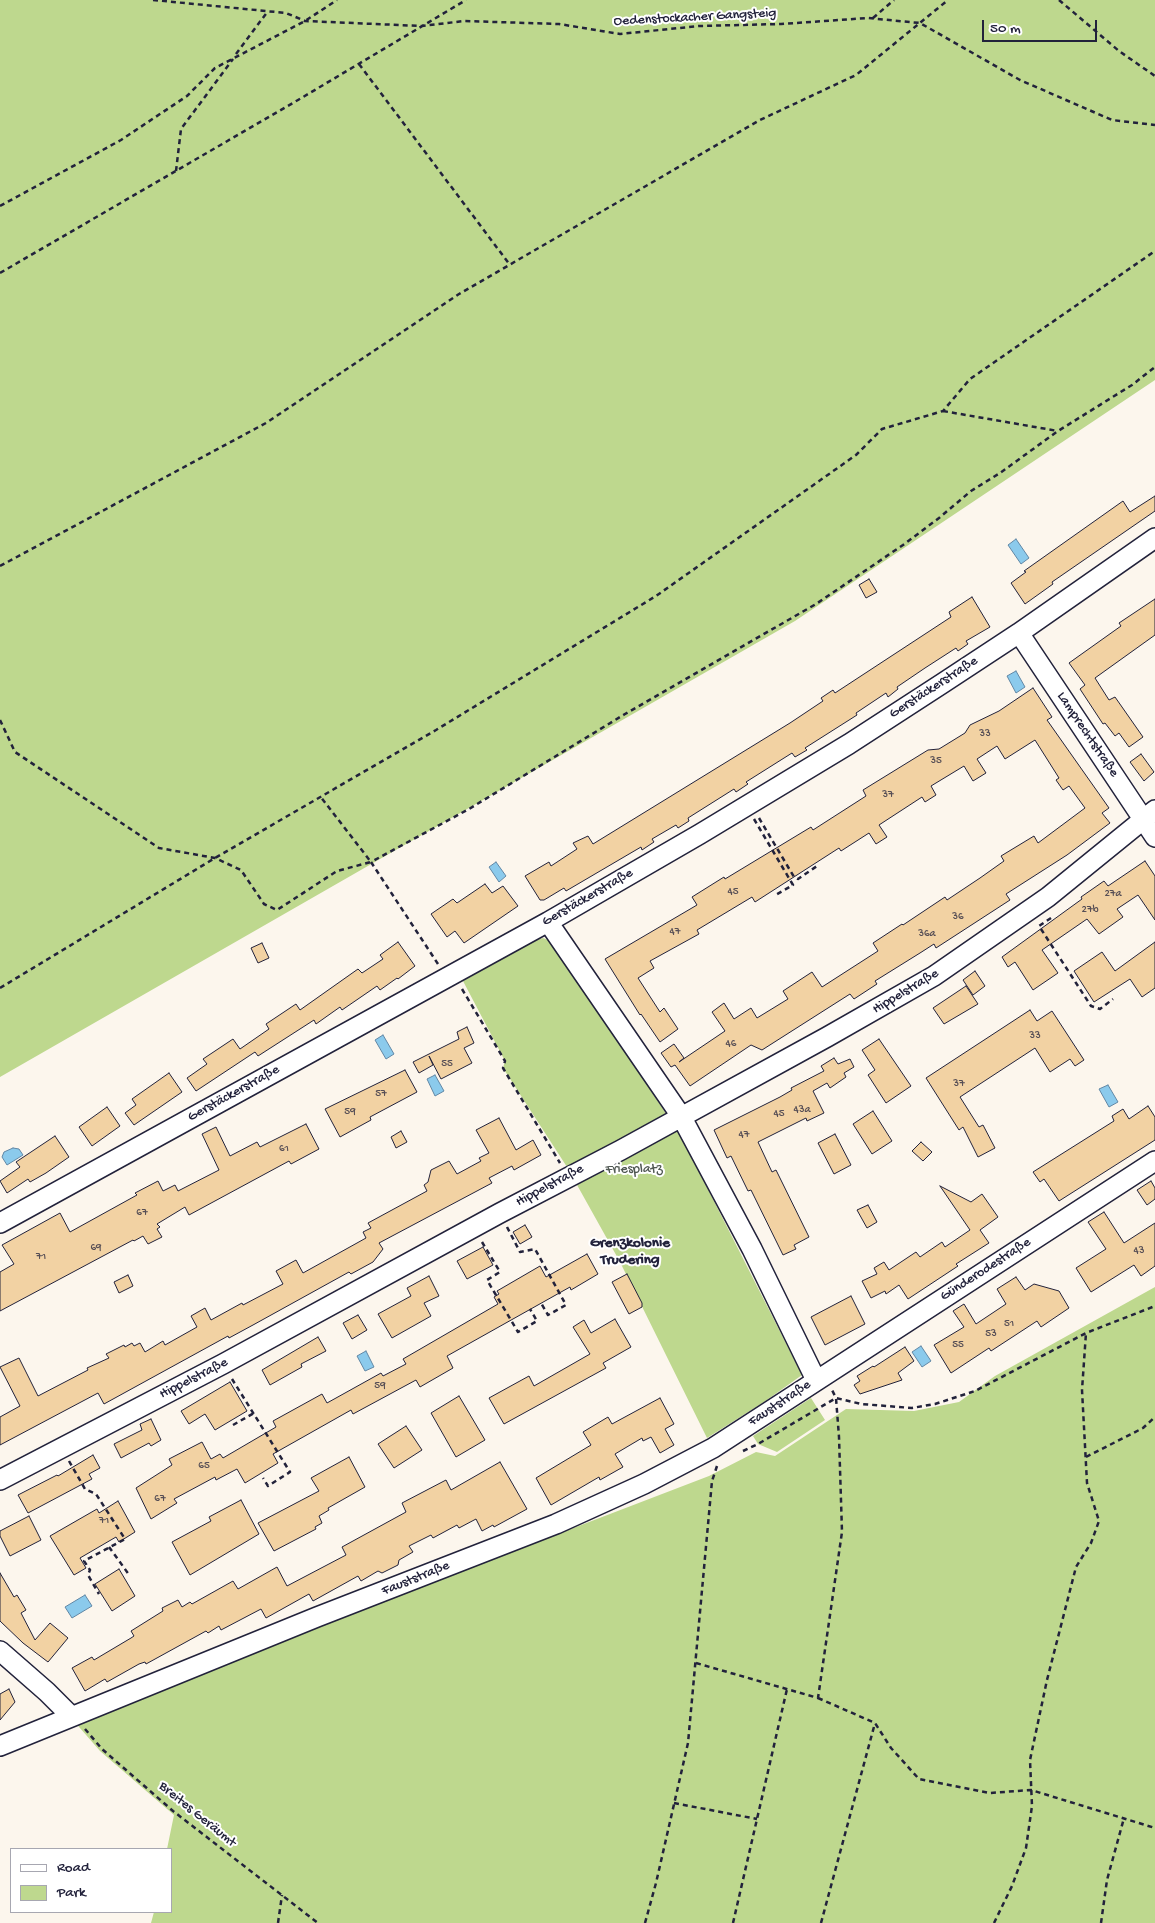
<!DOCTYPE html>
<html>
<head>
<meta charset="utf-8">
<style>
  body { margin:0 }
  #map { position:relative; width:1155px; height:1923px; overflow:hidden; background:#fcf6ed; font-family:"Gochi Hand",sans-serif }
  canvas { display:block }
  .legend { position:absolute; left:10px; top:1848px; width:162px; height:65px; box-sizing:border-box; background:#fff; border:1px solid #a7a7b1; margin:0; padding:6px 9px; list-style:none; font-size:15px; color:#22223b }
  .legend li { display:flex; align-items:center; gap:10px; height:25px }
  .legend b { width:25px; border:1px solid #a7a7b1 }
  .scale { position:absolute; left:982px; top:20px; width:115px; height:22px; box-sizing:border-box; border:2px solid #22223b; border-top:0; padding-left:6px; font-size:15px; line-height:18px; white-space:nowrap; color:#22223b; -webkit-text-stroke:4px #fff; paint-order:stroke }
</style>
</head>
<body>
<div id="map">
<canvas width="1155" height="1923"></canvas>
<ul class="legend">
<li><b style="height:6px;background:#fff"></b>Road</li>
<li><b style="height:14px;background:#bed88e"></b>Park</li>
</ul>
<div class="scale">50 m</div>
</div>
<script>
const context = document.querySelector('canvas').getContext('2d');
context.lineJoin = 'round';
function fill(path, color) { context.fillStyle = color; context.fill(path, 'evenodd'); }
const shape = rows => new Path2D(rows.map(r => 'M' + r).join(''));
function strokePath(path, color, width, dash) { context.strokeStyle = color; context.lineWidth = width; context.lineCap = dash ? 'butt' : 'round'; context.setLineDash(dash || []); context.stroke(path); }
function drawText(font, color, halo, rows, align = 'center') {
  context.font = font + ' "Gochi Hand",sans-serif'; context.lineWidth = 4; context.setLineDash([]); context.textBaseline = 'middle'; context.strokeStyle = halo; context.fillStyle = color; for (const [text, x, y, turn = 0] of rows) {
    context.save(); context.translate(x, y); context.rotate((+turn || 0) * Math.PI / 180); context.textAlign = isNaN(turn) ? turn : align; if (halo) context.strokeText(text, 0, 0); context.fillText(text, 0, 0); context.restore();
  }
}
const green = shape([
  [0,0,1155,0,1155,380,795,621,0,1077],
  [543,938,551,941,681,1136,802,1375,764,1402,707,1438,620,1262,567,1167,503,1068,505,1061,463,981,536,940],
  [1155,1287,1155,1923,151,1923,154,1912,171,1912,171,1849,167,1849,174,1815,100,1751,73,1720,709,1476,756,1452,775,1456,846,1409,914,1411,959,1402,995,1376],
  [811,1398,825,1420,777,1452,758,1444,753,1436]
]);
const water = shape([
  [1016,539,1029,558,1021,564,1008,545,1016,539],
  [1016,671,1025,687,1016,693,1007,676,1016,671],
  [496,862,506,876,499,882,489,867,496,862],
  [383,1035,394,1054,386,1059,375,1040,383,1035],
  [435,1075,444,1091,435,1096,427,1079,435,1075],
  [1108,1085,1118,1102,1109,1107,1099,1089,1108,1085],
  [13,1148,19,1149,23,1155,7,1165,2,1157,4,1152,13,1148],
  [921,1346,931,1361,922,1367,912,1352,921,1346],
  [366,1351,374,1367,365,1371,357,1356,366,1351],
  [85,1595,92,1606,72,1618,65,1607,85,1595]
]);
const building = shape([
  [1155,496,1155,511,1052,582,1053,584,1025,604,1011,583,1026,572,1024,571,1123,501,1130,512,1155,496],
  [869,579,877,592,866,598,859,585,869,579],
  [972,597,990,627,966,641,968,644,958,651,956,648,925,668,897,687,898,689,888,697,886,693,856,713,857,715,805,748,807,750,795,757,792,753,746,782,748,784,736,792,734,789,688,818,689,821,678,828,676,825,652,839,654,842,642,850,641,847,566,891,564,888,544,900,540,900,525,876,549,862,551,866,577,849,573,843,588,836,593,844,790,723,823,701,821,698,833,690,835,693,951,617,949,612,972,597],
  [1155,599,1155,635,1095,678,1109,700,1115,697,1143,737,1129,747,1119,733,1115,736,1105,723,1103,724,1080,689,1085,685,1069,663,1121,626,1119,623,1155,599],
  [1033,688,1052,717,1047,720,1109,808,1102,813,1110,823,1067,855,1006,894,1010,900,936,948,934,944,920,953,875,981,877,984,854,999,850,994,762,1050,751,1045,690,1086,675,1065,671,1067,661,1053,674,1044,684,1058,679,1062,725,1031,712,1012,724,1003,734,1019,751,1008,757,1018,788,999,783,991,812,972,822,987,878,951,873,943,902,924,903,925,945,897,947,900,980,878,1004,861,1001,856,1034,836,1038,843,1085,808,1069,786,1063,790,1056,780,1059,778,1035,740,1005,759,997,746,977,759,986,773,973,781,964,766,931,786,936,795,925,802,922,797,879,825,887,837,876,844,869,833,841,851,839,848,755,902,752,897,697,930,699,934,650,961,654,968,638,978,660,1012,664,1008,678,1029,660,1042,641,1014,640,1015,605,959,697,905,692,897,724,877,725,879,811,827,813,830,866,796,863,790,928,750,939,749,965,733,970,725,999,711,1033,688],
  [1141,754,1154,772,1144,781,1130,762,1141,754],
  [1145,861,1155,876,1155,920,1138,895,1117,909,1123,917,1099,934,1087,919,1042,950,1058,973,1033,990,1015,962,1008,967,1002,957,1082,899,1081,897,1104,881,1108,886,1145,861],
  [485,884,492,893,503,886,518,906,464,943,455,931,447,937,431,914,453,899,457,903,485,884],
  [398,942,415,966,398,979,397,978,380,990,377,986,342,1010,340,1007,316,1024,314,1020,258,1056,255,1052,196,1091,187,1078,207,1064,203,1059,233,1039,240,1049,269,1029,266,1024,296,1004,300,1010,358,969,362,973,383,959,380,955,398,942],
  [1155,942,1155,988,1142,997,1130,979,1094,1002,1074,971,1102,952,1115,971,1155,942],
  [262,943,269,958,258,963,251,948,262,943],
  [975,971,985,986,973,995,963,980,975,971],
  [966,986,978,1004,944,1024,933,1008,966,986],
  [1030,1010,1037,1021,1052,1011,1084,1060,1075,1066,1070,1059,1050,1072,1035,1048,960,1097,979,1127,983,1125,995,1148,978,1157,963,1127,959,1130,926,1078,1030,1010],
  [467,1027,474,1043,464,1048,472,1063,441,1079,429,1056,433,1065,419,1073,413,1062,459,1039,457,1032,467,1027],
  [879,1039,911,1086,886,1103,868,1075,875,1070,862,1050,879,1039],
  [834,1058,838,1064,850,1059,854,1067,844,1073,846,1077,830,1088,827,1083,813,1091,824,1113,807,1121,806,1118,758,1142,772,1172,776,1170,809,1237,794,1245,796,1249,783,1255,751,1190,748,1191,731,1156,727,1158,714,1130,780,1097,792,1090,791,1088,824,1071,821,1066,834,1058],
  [405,1070,417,1092,370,1117,371,1120,340,1137,325,1109,405,1070],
  [169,1073,182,1092,134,1125,125,1113,136,1105,132,1099,169,1073],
  [1148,1106,1155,1117,1155,1140,1059,1201,1044,1179,1040,1182,1033,1172,1114,1121,1112,1116,1123,1109,1129,1119,1148,1106],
  [107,1107,120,1126,92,1146,79,1127,107,1107],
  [873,1111,892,1141,872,1154,853,1124,873,1111],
  [499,1118,516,1150,533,1140,541,1155,514,1170,512,1166,489,1178,492,1183,379,1243,383,1249,373,1262,351,1274,349,1272,253,1325,229,1338,228,1336,104,1404,98,1393,0,1445,0,1417,20,1406,0,1367,19,1358,38,1396,88,1370,87,1368,109,1358,106,1354,124,1345,125,1347,132,1343,134,1346,140,1343,145,1352,163,1341,165,1345,197,1327,191,1316,205,1308,211,1320,242,1303,243,1305,283,1284,276,1271,296,1260,303,1273,366,1238,363,1232,371,1228,368,1223,427,1191,424,1185,428,1182,431,1170,449,1161,457,1174,481,1161,479,1158,489,1153,476,1130,499,1118],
  [306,1124,319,1149,291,1164,289,1161,189,1215,185,1207,157,1224,160,1227,157,1229,162,1237,148,1244,143,1236,134,1241,133,1240,0,1311,0,1272,14,1264,2,1245,60,1213,70,1232,137,1195,135,1193,158,1181,163,1191,175,1185,178,1191,219,1170,202,1134,216,1127,230,1156,257,1142,260,1147,306,1124],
  [401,1131,407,1142,396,1148,391,1137,401,1131],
  [835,1134,851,1165,834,1174,818,1143,835,1134],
  [55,1136,69,1157,46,1173,30,1182,28,1179,7,1193,0,1181,20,1167,16,1162,55,1136],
  [921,1142,932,1152,923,1161,912,1151,921,1142],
  [1151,1181,1155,1188,1155,1199,1147,1205,1137,1190,1151,1181],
  [940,1186,971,1202,982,1194,998,1217,980,1230,989,1243,956,1264,958,1266,908,1299,899,1285,886,1294,885,1291,871,1298,862,1281,877,1274,874,1268,884,1262,889,1270,916,1252,920,1257,942,1242,945,1247,970,1230,940,1186],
  [868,1205,877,1222,867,1228,857,1210,868,1205],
  [1104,1212,1124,1243,1155,1223,1155,1266,1141,1276,1134,1265,1091,1292,1076,1268,1106,1249,1088,1222,1104,1212],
  [525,1225,532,1237,520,1244,513,1232,525,1225],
  [483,1247,493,1265,467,1279,457,1261,483,1247],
  [587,1254,598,1274,571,1290,570,1287,447,1356,453,1368,420,1387,416,1380,353,1414,351,1410,273,1454,278,1463,245,1483,237,1469,216,1480,215,1477,174,1499,177,1503,151,1519,136,1488,172,1465,169,1459,202,1442,211,1459,220,1454,223,1458,276,1427,273,1421,322,1394,327,1403,381,1373,383,1376,406,1364,403,1359,498,1304,494,1297,499,1294,497,1291,540,1266,546,1277,587,1254],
  [627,1274,642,1303,642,1307,629,1314,612,1282,627,1274],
  [128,1275,133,1286,119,1293,114,1282,128,1275],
  [429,1276,439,1296,424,1303,431,1316,392,1338,378,1314,411,1296,407,1288,429,1276],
  [1016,1277,1025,1290,1034,1284,1059,1291,1069,1308,1041,1327,1037,1321,991,1351,989,1348,951,1373,934,1345,964,1327,953,1311,964,1304,976,1324,1006,1304,997,1289,1016,1277],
  [851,1296,865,1324,825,1345,811,1317,851,1296],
  [358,1315,367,1330,352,1339,343,1323,358,1315],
  [615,1319,631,1347,603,1363,606,1368,504,1424,489,1398,529,1376,534,1386,590,1354,573,1327,584,1320,591,1333,615,1319],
  [318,1337,326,1351,301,1364,302,1367,270,1385,262,1370,318,1337],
  [905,1347,914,1361,898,1373,902,1380,860,1394,854,1385,860,1381,857,1376,873,1366,874,1367,905,1347],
  [230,1382,247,1411,215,1430,205,1414,189,1424,181,1411,230,1382],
  [459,1396,485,1440,456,1457,431,1413,459,1396],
  [660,1398,674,1424,665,1429,674,1445,660,1453,651,1437,643,1441,642,1438,615,1454,623,1467,600,1480,599,1477,551,1505,536,1478,591,1445,583,1432,608,1417,612,1424,660,1398],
  [151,1419,161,1440,151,1446,149,1443,121,1458,114,1444,142,1430,140,1424,151,1419],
  [406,1426,422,1450,394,1468,378,1444,406,1426],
  [93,1455,100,1468,89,1474,92,1479,28,1513,18,1495,57,1475,58,1476,93,1455],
  [349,1457,365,1487,328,1508,329,1510,319,1516,322,1523,315,1527,316,1529,274,1551,258,1523,319,1491,311,1478,349,1457],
  [500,1462,527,1509,494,1527,493,1525,482,1531,476,1519,459,1528,457,1525,433,1538,431,1535,409,1546,413,1552,399,1560,398,1565,382,1573,378,1571,361,1581,358,1576,313,1601,309,1594,266,1618,261,1609,221,1630,219,1626,208,1633,206,1631,146,1664,145,1662,139,1664,107,1682,105,1679,85,1691,72,1668,92,1657,94,1660,131,1638,134,1636,131,1631,163,1611,162,1608,178,1600,182,1607,190,1602,192,1604,233,1581,238,1589,277,1567,287,1586,346,1555,342,1547,406,1512,402,1503,446,1480,451,1490,500,1462],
  [241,1500,259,1534,190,1575,172,1542,211,1521,209,1517,241,1500],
  [118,1501,135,1532,119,1542,116,1537,80,1558,86,1568,74,1575,50,1536,97,1509,99,1513,118,1501],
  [29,1516,41,1540,10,1556,0,1536,0,1531,29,1516],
  [119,1569,135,1596,112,1611,95,1584,119,1569],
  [0,1573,14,1597,17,1595,26,1610,21,1613,35,1640,50,1623,68,1638,48,1662,23,1643,0,1621,0,1573],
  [9,1689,15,1702,0,1720,0,1694,9,1689]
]);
const path = shape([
  [153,0,286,13,305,21,422,26,464,21,559,24,620,34,699,26,781,24,868,18,920,23,1020,80,1112,120,1155,125],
  [1059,0,1119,51,1155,76],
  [873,18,894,0],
  [236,54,268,11],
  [359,64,510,265],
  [176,171,181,129,233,59],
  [0,206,121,140,187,96,215,68,305,21,337,0],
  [0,273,298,100,466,0],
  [943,411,1058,431],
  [0,566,266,423,459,294,760,120,856,75,948,0],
  [0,720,15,752,159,848,215,858,241,870,264,904,277,910,337,871,371,862,320,796],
  [759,818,794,877,798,879,817,866],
  [754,819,793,885,774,896],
  [1051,918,1039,926,1091,1006,1100,1009,1113,999],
  [438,964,371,862,469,809,625,714,816,604,903,545,939,518,971,491,1000,473,1058,431,1132,385,1155,367],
  [0,988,215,858,436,730,656,596,856,455,882,429,943,411,970,379,1155,251],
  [462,989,505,1061,503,1068,560,1163],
  [507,1227,520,1252,535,1249,566,1305,548,1315,541,1303],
  [482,1242,500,1272,487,1280,518,1332,537,1321,530,1309],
  [232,1379,290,1472,268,1486,263,1478],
  [233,1425,254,1413],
  [743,1451,758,1444,836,1398,861,1404,912,1408,935,1404,975,1391,1086,1333,1155,1306],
  [1086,1457,1143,1428,1155,1417],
  [69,1461,85,1489,96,1494,125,1539,84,1561,90,1570,88,1575,99,1594],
  [109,1547,130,1576],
  [696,1663,818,1698,842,1532,839,1437,836,1398,832,1390],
  [818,1698,875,1723,891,1748,919,1779,990,1793,1031,1790,1155,1828],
  [85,1729,102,1749,173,1811,318,1923],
  [674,1803,757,1819],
  [278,1923,282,1895],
  [645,1923,656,1883,688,1743,712,1481,717,1466],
  [733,1923,787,1689],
  [821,1923,875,1723],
  [994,1923,1012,1886,1026,1848,1032,1806,1030,1760,1047,1680,1076,1567,1091,1543,1099,1521,1087,1483,1082,1390,1086,1333],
  [1101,1923,1107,1880,1124,1818]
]);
const street = shape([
  [1019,633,1155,837],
  [548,922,681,1116,752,1249,816,1380],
  [0,1223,548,922,700,834,849,744,943,683,1019,633,1155,538],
  [0,1480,223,1364,500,1213,621,1150,827,1037,934,976,1048,897,1155,810],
  [0,1651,47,1692,71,1716],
  [0,1746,317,1617,556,1524,644,1484,713,1448,1155,1161]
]);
const numberNames = [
  ["33",985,734],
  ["35",936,761],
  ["37",888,795],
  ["45",733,892],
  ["27a",1113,894],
  ["27b",1090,910],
  ["36",958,917],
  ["47",675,932],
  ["36a",927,934],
  ["33",1035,1036],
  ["46",731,1044],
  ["55",447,1064],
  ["37",959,1084],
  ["57",381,1094],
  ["43a",802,1110],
  ["59",350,1112],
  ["45",779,1114],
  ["47",744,1135],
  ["61",284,1149],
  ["67",142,1213],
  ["69",96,1248],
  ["43",1139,1251],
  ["71",41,1257],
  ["51",1009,1324],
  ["53",991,1334],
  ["55",958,1345],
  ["59",380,1386],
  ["65",204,1466],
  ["67",160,1499],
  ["71",104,1521]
];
const streetNames = [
  ["Oedenstockacher Gangsteig",695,18,-3],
  ["Gerstäckerstraße",934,688,-33],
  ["Lamprechtstraße",1087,735,56],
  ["Gerstäckerstraße",588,898,-30],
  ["Hippelstraße",906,992,-31],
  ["Gerstäckerstraße",234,1094,-29],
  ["Hippelstraße",550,1186,-28],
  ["Günderodestraße",986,1270,-33],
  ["Hippelstraße",194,1379,-27],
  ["Fauststraße",780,1404,-34],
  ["Fauststraße",416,1579,-22],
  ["Breites Geräumt",197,1815,39]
];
const parkNames = [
  ["Friesplatz",634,1170]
];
const neighbourhoodNames = [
  ["Grenzkolonie",630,1244],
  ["Trudering",630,1261]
];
fill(green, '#bed88e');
fill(water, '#8bcaec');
strokePath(water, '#6187a5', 1);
fill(building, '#f2d2a3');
strokePath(building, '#22223b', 1);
strokePath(street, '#22223b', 22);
strokePath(path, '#22223b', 2.5, [5, 4]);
strokePath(street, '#fff', 19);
drawText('11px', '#564e55', null, numberNames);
drawText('14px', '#22223b', '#fff', streetNames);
drawText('14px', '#515954', '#fff', parkNames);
drawText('bold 15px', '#22223b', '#fff', neighbourhoodNames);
</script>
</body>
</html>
